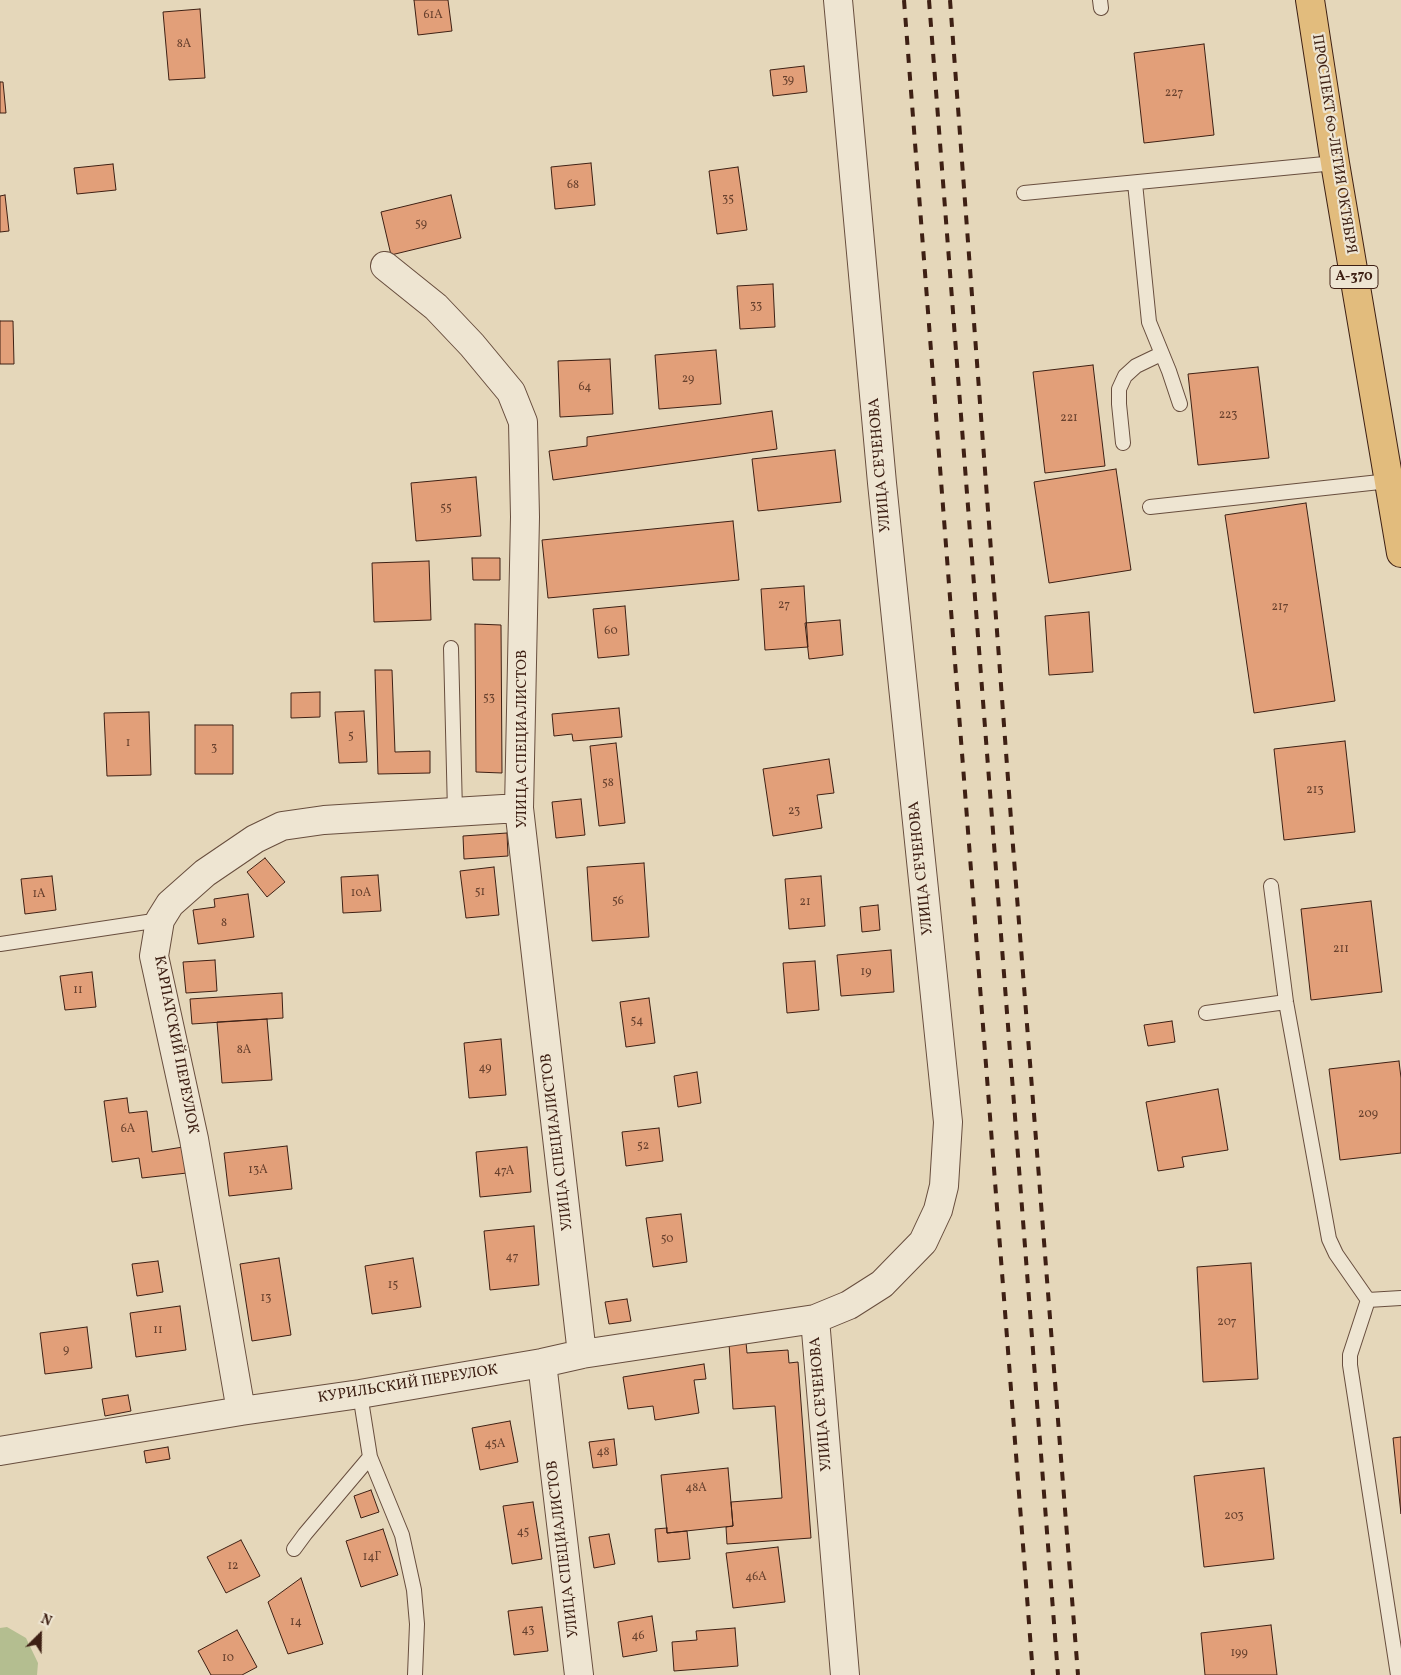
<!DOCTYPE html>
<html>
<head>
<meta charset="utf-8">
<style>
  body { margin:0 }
  #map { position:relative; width:1401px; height:1675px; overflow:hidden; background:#e5d7ba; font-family:Vollkorn,serif }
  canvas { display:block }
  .north { position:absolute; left:15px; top:1610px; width:50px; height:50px; -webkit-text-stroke:4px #eee5d2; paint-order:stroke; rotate:23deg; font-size:14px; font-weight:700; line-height:20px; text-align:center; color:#3e2014 }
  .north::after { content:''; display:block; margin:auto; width:18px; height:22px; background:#3e2014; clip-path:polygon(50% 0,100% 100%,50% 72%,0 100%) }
</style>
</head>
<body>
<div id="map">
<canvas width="1401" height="1675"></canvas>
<div class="north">N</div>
</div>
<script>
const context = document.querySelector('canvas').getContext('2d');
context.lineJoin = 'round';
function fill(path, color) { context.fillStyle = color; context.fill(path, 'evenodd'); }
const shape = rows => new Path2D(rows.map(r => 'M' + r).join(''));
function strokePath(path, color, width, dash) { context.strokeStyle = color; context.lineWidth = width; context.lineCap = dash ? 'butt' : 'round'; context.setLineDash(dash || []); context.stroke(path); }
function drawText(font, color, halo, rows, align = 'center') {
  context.font = font + ' Vollkorn,serif'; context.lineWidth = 4.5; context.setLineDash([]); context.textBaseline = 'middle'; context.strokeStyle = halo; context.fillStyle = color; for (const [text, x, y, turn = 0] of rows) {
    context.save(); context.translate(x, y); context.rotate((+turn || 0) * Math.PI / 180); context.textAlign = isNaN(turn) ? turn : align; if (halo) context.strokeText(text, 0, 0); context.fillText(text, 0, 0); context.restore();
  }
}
const green = shape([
  [7,1627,26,1638,38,1663,37,1675,0,1675,0,1628]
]);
const building = shape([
  [414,0,448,0,452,31,418,35,414,0],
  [200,9,205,78,169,80,163,12,200,9],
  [1204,44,1214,135,1144,143,1134,53,1204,44],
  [804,66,807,92,773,96,770,70,804,66],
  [0,82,3,82,6,113,0,113,0,82],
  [591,163,595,205,555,209,551,167,591,163],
  [113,164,116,190,77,194,74,168,113,164],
  [738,167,747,230,717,234,709,171,738,167],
  [5,195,9,231,0,232,0,196,5,195],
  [451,195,461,238,391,255,381,212,451,195],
  [773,284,775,327,740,329,737,286,773,284],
  [0,321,13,321,14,364,0,364,0,321],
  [716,350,721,404,659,409,655,355,716,350],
  [610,359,613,414,560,417,558,361,610,359],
  [1093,365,1105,466,1045,473,1033,372,1093,365],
  [1258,367,1269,458,1198,465,1188,374,1258,367],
  [772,411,777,449,553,480,549,451,587,446,587,437,772,411],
  [835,450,841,502,758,511,752,459,835,450],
  [1116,469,1131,570,1049,583,1034,482,1116,469],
  [476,477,481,536,416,541,411,483,476,477],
  [1306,503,1335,701,1254,713,1225,515,1306,503],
  [733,521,739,580,548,598,542,540,733,521],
  [472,558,500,558,500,580,473,580,472,558],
  [429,561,431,620,374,622,372,563,429,561],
  [804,586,808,647,765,650,761,589,804,586],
  [625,606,629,655,598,658,593,609,625,606],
  [1089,612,1093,672,1049,675,1045,616,1089,612],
  [840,620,843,655,809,659,805,623,840,620],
  [475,624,501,625,502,773,476,772,475,624],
  [375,670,392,670,395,752,430,751,430,773,378,774,375,670],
  [320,692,320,717,291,718,291,693,320,692],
  [619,708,622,737,573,741,572,734,554,736,552,714,619,708],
  [364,711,367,762,339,763,335,712,364,711],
  [149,712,151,775,107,776,104,713,149,712],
  [195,725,233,725,233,774,195,774,195,725],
  [1345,741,1355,832,1284,840,1274,749,1345,741],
  [616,743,625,823,599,826,590,746,616,743],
  [829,759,834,793,817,795,822,828,773,836,763,769,829,759],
  [581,799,585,835,556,838,552,802,581,799],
  [507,833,508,856,464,859,463,836,507,833],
  [265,858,285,882,267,897,247,872,265,858],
  [644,863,649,937,592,941,587,867,644,863],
  [494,867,499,915,466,918,460,871,494,867],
  [378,875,381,911,343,913,341,877,378,875],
  [52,876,56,910,25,914,21,879,52,876],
  [821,876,825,926,789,929,785,879,821,876],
  [248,894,254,937,198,944,193,910,215,907,214,899,248,894],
  [1371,901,1382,992,1311,1000,1301,909,1371,901],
  [878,905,880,930,862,932,860,907,878,905],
  [891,950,894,992,841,996,837,955,891,950],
  [215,960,217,991,186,993,183,962,215,960],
  [815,961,819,1010,787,1013,783,963,815,961],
  [92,972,96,1007,65,1010,60,976,92,972],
  [282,993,283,1018,192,1024,190,999,282,993],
  [649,998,655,1043,626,1047,620,1002,649,998],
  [267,1019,272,1080,222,1083,217,1022,267,1019],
  [1172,1021,1175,1042,1148,1046,1144,1025,1172,1021],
  [501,1039,506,1095,469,1098,464,1043,501,1039],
  [1399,1061,1401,1078,1401,1153,1340,1160,1329,1069,1399,1061],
  [697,1072,701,1103,678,1107,674,1076,697,1072],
  [1218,1089,1228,1150,1182,1157,1184,1167,1158,1171,1146,1102,1218,1089],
  [127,1098,129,1113,147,1111,152,1152,183,1147,187,1173,142,1178,139,1158,112,1162,104,1101,127,1098],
  [659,1128,663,1161,626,1166,622,1132,659,1128],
  [287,1146,292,1189,229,1196,224,1153,287,1146],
  [527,1147,531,1192,480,1197,476,1152,527,1147],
  [681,1214,687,1262,653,1267,646,1218,681,1214],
  [534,1226,539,1285,490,1290,484,1231,534,1226],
  [279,1258,291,1335,252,1341,240,1264,279,1258],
  [413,1258,421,1307,372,1314,365,1266,413,1258],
  [158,1261,163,1292,137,1296,132,1264,158,1261],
  [1251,1263,1258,1379,1203,1382,1197,1267,1251,1263],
  [627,1299,631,1321,609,1324,605,1302,627,1299],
  [180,1306,186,1350,136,1357,130,1313,180,1306],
  [87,1327,92,1368,45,1374,40,1333,87,1327],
  [746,1342,747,1353,788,1350,789,1363,798,1362,811,1538,727,1544,726,1527,733,1526,731,1502,782,1498,775,1406,733,1409,729,1343,746,1342],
  [704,1364,706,1379,694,1380,699,1413,655,1420,653,1406,628,1409,623,1377,704,1364],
  [128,1395,131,1411,105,1416,102,1399,128,1395],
  [510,1421,518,1462,480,1470,472,1428,510,1421],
  [1401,1437,1401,1514,1393,1438,1401,1437],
  [614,1439,617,1465,593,1468,589,1442,614,1439],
  [168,1447,170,1459,146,1463,144,1451,168,1447],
  [728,1468,733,1526,667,1533,661,1475,728,1468],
  [1264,1468,1274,1559,1204,1567,1194,1476,1264,1468],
  [371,1490,379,1512,361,1518,354,1496,371,1490],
  [533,1502,542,1559,512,1564,503,1506,533,1502],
  [667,1528,667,1533,687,1531,690,1559,658,1562,655,1529,667,1528],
  [383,1529,398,1575,361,1587,346,1541,383,1529],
  [609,1534,615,1564,594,1568,589,1537,609,1534],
  [241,1540,260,1576,226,1593,207,1557,241,1540],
  [778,1547,785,1602,733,1608,726,1553,778,1547],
  [301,1578,323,1644,288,1654,268,1602,301,1578],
  [542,1607,548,1651,514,1655,508,1611,542,1607],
  [652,1616,657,1651,623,1657,618,1622,652,1616],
  [1271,1625,1277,1675,1205,1675,1201,1633,1271,1625],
  [735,1628,738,1666,674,1671,672,1642,697,1640,696,1631,735,1628],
  [237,1630,257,1667,242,1675,211,1675,198,1651,237,1630]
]);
const lane = shape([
  [1100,0,1101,8],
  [1135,183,1149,322,1169,371,1180,404],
  [1024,193,1335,163],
  [1123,443,1119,404,1119,389,1125,376,1136,366,1161,354],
  [1150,507,1389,481],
  [451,648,455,812],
  [1271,886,1286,1002,1329,1239,1336,1254,1368,1300,1401,1298],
  [0,944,160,920],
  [1206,1013,1286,1002],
  [1368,1300,1350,1355,1350,1365,1398,1675],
  [360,1394,370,1457,402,1535,414,1590,417,1624,415,1675],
  [294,1549,305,1534,370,1457]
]);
const street = shape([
  [838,0,882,483,948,1122,944,1186,938,1210,923,1242,882,1284,849,1305,815,1319,845,1675],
  [385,266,436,307,472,345,511,392,523,422,525,517,519,808,582,1354],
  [542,1363,579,1675],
  [241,1411,194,1139,154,956,160,920,170,904,205,873,255,839,282,826,324,820,519,808],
  [0,1451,241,1411,360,1394,542,1363,582,1354,815,1319]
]);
const highway = shape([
  [1310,0,1335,163,1401,553]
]);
const rail = shape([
  [904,0,1033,1675],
  [929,0,1058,1675],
  [950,0,1013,846,1078,1675]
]);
const numberNames = [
  ["61А",433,16],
  ["8А",184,45],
  ["39",788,81],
  ["227",1174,94],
  ["68",573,186],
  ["35",728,200],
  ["59",421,225],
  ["33",756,307],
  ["29",688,380],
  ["64",585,388],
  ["223",1228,416],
  ["221",1069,419],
  ["55",446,509],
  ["27",784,606],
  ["217",1280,608],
  ["60",611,632],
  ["53",489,699],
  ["5",351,737],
  ["1",128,744],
  ["3",214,749],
  ["58",608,784],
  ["213",1315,791],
  ["23",794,812],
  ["51",480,893],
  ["10А",361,894],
  ["1А",39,895],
  ["56",618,902],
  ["21",805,903],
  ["8",224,924],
  ["211",1341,950],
  ["19",866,973],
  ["11",78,991],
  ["54",637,1022],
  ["8А",244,1051],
  ["49",485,1069],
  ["209",1368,1115],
  ["6А",128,1130],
  ["52",643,1147],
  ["13А",258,1171],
  ["47А",504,1172],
  ["50",667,1240],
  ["47",512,1258],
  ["15",393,1286],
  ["13",266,1299],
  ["207",1227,1323],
  ["11",158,1331],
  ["9",66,1351],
  ["45А",495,1445],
  ["48",603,1453],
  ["48А",696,1489],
  ["203",1234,1517],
  ["45",523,1533],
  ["14Г",372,1558],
  ["12",233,1567],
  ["46А",756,1578],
  ["14",296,1623],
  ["43",528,1631],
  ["46",638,1637],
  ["199",1239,1654],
  ["10",228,1659]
];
const shields = [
  [1354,277,48]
];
const shieldNames = [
  ["А-370",1354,277]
];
const streetNames = [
  ["ПРОСПЕКТ 60-ЛЕТИЯ ОКТЯБРЯ",1333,144,81],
  ["УЛИЦА СЕЧЕНОВА",881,465,-95],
  ["УЛИЦА СПЕЦИАЛИСТОВ",523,739,-90],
  ["УЛИЦА СЕЧЕНОВА",922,868,-96],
  ["КАРПАТСКИЙ ПЕРЕУЛОК",175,1045,79],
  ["УЛИЦА СПЕЦИАЛИСТОВ",558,1142,-97],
  ["КУРИЛЬСКИЙ ПЕРЕУЛОК",408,1385,-9],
  ["УЛИЦА СЕЧЕНОВА",822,1404,-95],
  ["УЛИЦА СПЕЦИАЛИСТОВ",564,1549,-97]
];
fill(green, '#b4be90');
fill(building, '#e29f79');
strokePath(building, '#3e2014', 1);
strokePath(lane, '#684e3e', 16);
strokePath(street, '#684e3e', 30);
strokePath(highway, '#3e2014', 30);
strokePath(lane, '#eee5d2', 14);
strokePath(street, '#eee5d2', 28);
strokePath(highway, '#e2bc7d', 28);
strokePath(rail, '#3e2014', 4, [9, 9]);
drawText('12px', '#67402d', null, numberNames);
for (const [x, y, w] of shields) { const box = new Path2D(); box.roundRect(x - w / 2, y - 11.5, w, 23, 4); context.fillStyle = '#eee5d2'; context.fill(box); strokePath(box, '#3e2014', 1); }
drawText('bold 14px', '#3e2014', null, shieldNames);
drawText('15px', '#3e2014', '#eee5d2', streetNames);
</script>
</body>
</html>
